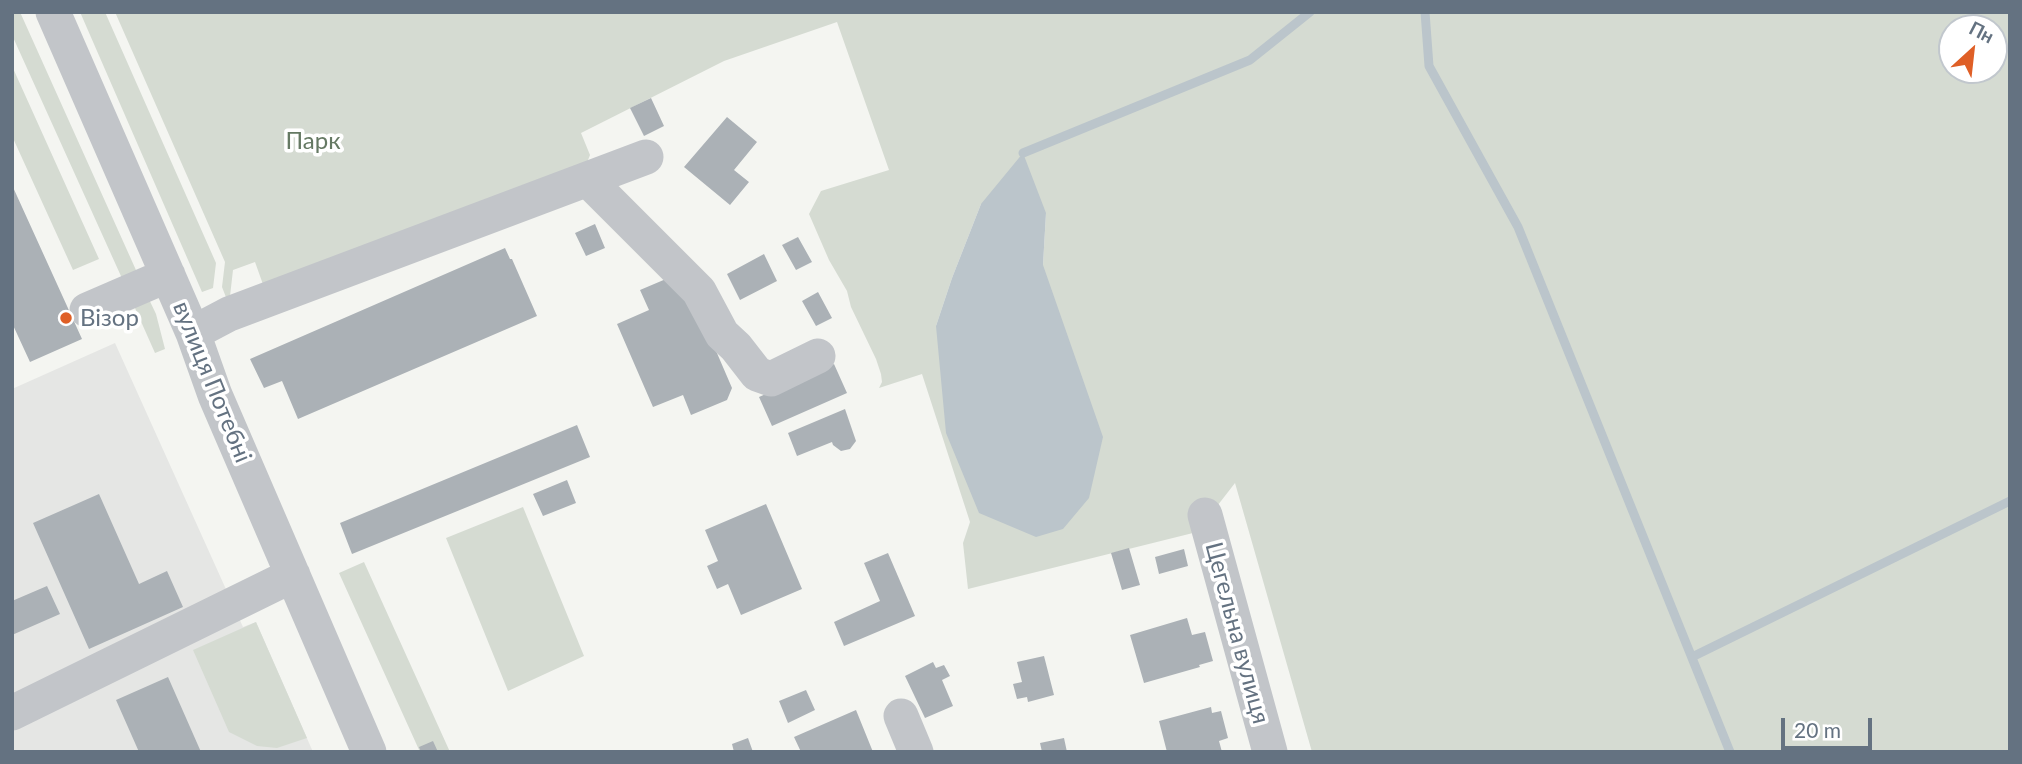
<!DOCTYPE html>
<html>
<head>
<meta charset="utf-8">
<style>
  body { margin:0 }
  #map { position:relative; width:2022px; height:764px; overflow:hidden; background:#f4f5f1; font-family:Lato,sans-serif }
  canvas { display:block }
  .frame { position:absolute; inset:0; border:14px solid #647281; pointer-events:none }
  .north { position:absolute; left:1938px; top:14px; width:70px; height:70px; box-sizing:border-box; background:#fff; border:2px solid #c1c7cd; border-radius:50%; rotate:27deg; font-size:19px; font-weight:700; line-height:28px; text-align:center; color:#647281 }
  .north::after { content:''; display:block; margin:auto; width:24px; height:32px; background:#df5f26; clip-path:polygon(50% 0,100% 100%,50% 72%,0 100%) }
  .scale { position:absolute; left:1781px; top:718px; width:91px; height:32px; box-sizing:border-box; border:4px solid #647281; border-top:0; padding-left:9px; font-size:21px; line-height:24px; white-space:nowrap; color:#647281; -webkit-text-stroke:5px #fff; paint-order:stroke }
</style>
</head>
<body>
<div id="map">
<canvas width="2022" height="764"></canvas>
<div class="frame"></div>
<div class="north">Пн</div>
<div class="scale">20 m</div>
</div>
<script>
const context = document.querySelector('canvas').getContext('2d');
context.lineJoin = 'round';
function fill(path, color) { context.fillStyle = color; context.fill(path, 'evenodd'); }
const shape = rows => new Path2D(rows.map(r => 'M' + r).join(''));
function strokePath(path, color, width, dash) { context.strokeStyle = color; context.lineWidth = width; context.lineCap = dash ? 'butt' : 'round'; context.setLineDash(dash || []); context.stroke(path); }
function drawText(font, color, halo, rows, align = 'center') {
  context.font = font + ' Lato,sans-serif'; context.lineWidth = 7; context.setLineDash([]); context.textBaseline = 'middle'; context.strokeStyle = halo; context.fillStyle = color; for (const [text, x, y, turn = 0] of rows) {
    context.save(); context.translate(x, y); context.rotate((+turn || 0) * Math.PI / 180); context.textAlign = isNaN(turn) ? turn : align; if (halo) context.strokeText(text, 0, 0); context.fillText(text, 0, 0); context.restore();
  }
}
const built = shape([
  [115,343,243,627,256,622,313,752,12,752,12,389]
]);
const green = shape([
  [12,12,20,12,140,279,125,285,12,35],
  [80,12,105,12,216,263,213,288,202,292],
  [115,12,2010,12,2010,752,1312,752,1235,483,1197,532,968,589,963,543,970,522,922,374,879,388,882,382,881,374,876,359,851,307,847,291,829,260,809,214,821,191,889,170,837,22,724,61,581,133,590,155,583,173,265,290,255,262,233,270,229,305,222,287,225,262],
  [1952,28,1994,28,1994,70,1952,70],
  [981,204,1046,213,1043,265,936,326,952,278],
  [12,66,99,259,73,270,12,136],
  [146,293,156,314,165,349,155,353,131,299],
  [523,507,584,656,508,691,446,538],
  [364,562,450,752,420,752,339,573],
  [256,622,307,738,277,748,257,746,229,732,193,650]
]);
const water = shape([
  [1023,153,1046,213,1043,265,1103,437,1089,498,1063,529,1036,537,979,513,946,433,936,326,952,278,981,204]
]);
const stream = shape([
  [1425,12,1429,66,1518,227,1730,752],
  [1023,153,1250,60,1310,12],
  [1692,657,2010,501]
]);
const building = shape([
  [651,98,664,126,644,136,630,108],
  [727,117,757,142,734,170,749,182,730,205,684,167],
  [12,185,82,339,30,362,12,323],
  [595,224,605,248,586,256,575,233],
  [798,237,812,262,796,270,782,245],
  [505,248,510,259,512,259,537,316,298,419,282,381,264,388,250,359],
  [764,254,777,281,740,300,727,274],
  [673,276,686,281,732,388,727,400,691,415,683,395,653,407,617,324,649,310,640,290],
  [818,292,832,318,816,326,802,301],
  [834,364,847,393,772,426,759,397],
  [845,409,856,441,850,449,841,451,833,445,832,442,797,456,788,433],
  [577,425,590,457,352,554,340,523],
  [567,480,576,503,543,516,533,494],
  [99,494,139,584,167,571,183,607,89,649,33,523],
  [766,504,802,589,741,615,728,584,717,589,707,566,718,561,705,530],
  [1129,548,1140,585,1122,590,1111,553],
  [1184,549,1188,566,1159,574,1155,557],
  [888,553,915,616,844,646,834,622,880,601,864,563],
  [47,586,60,614,12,635,12,601],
  [1187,618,1192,635,1205,632,1213,661,1199,665,1200,667,1144,683,1130,635],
  [1044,656,1054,695,1028,702,1027,697,1017,699,1013,684,1022,682,1017,662],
  [933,662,936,668,944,665,950,676,942,680,953,706,925,718,905,676],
  [168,677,201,752,139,752,116,700],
  [806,690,815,710,788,723,779,701],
  [1211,707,1212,713,1221,711,1228,738,1219,741,1222,752,1167,752,1159,721],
  [856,710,873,752,801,752,794,737],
  [748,738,753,752,734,752,732,744],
  [1064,738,1067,752,1042,752,1040,743],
  [433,741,438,752,421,752,419,747]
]);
const minor = shape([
  [53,12,193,333,215,395,369,752],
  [588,180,699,291,722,334,736,347,757,374,771,379,818,356],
  [87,310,168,275],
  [193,333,229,314,646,157],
  [1205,515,1270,752],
  [12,713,293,575],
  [901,716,916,752]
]);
const markers = [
  [66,318,7,"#df5f26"]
];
const parkNames = [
  ["Парк",313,141]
];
const poiNames = [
  ["Візор",80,318]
];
const streetNames = [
  ["вулиця Потебні",212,382,68],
  ["Цегельна вулиця",1237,633,75]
];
fill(built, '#e5e6e4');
fill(green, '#d5dbd2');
fill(water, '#bbc5cb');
strokePath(stream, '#bbc5cb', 9);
fill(building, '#abb1b6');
strokePath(minor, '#c2c5c9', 35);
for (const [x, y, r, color] of markers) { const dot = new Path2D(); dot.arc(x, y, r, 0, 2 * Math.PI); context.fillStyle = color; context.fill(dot); strokePath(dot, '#fff', 2.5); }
drawText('24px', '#657963', '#fff', parkNames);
drawText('24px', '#647281', '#fff', poiNames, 'left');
drawText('24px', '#647281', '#fff', streetNames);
</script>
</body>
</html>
